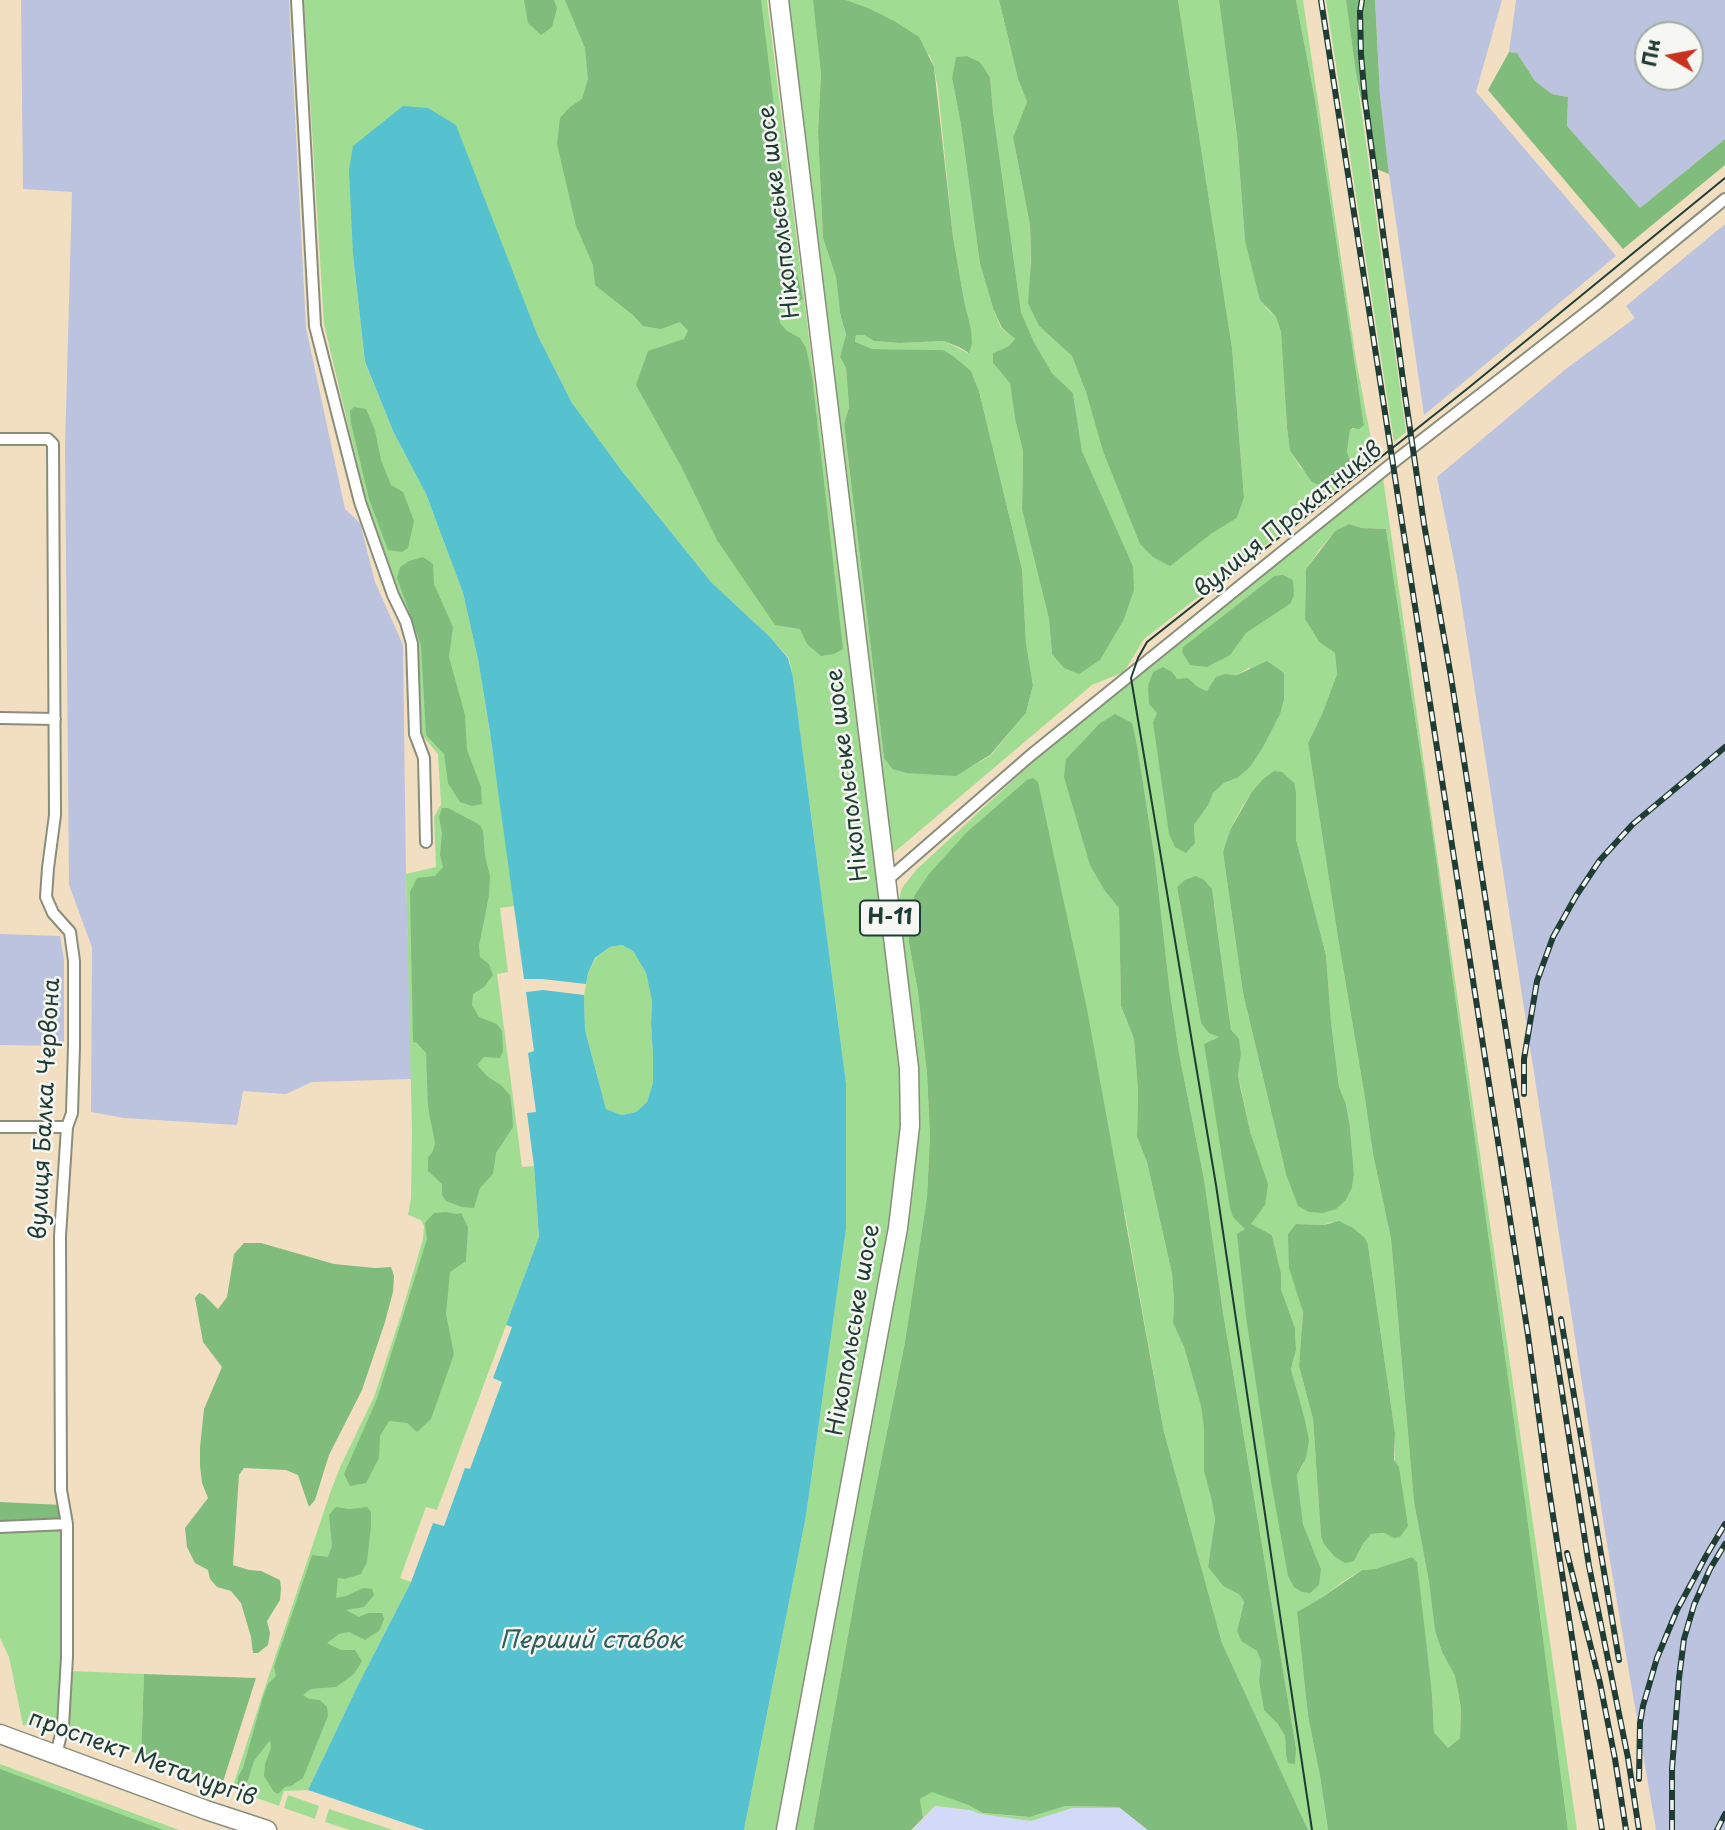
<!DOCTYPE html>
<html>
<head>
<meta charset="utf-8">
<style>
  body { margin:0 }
  #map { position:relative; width:1725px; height:1830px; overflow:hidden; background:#f2dfc2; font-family:"Playpen Sans",sans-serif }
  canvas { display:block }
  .north { position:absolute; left:1634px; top:21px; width:70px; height:70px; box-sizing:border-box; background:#f6f6f2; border:2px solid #a0aca6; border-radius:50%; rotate:280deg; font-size:19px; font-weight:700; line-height:28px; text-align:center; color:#1f3d34 }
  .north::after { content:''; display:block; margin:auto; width:24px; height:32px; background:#c8321e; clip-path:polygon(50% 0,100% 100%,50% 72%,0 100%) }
</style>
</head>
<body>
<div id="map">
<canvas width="1725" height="1830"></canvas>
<div class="north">Пн</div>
</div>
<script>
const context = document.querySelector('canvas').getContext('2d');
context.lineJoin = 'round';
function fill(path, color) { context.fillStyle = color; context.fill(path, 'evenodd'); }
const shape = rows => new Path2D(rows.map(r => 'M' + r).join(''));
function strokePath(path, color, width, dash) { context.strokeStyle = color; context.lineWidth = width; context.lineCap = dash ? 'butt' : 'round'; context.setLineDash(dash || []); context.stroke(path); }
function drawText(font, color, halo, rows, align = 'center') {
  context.font = font + ' "Playpen Sans",sans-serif'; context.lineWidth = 5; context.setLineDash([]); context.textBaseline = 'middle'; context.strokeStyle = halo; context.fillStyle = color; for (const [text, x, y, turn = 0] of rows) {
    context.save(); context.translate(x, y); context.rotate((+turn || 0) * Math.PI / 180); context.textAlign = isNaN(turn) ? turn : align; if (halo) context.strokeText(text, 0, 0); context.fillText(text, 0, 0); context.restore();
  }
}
const built = shape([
  [935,1806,970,1810,981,1814,1031,1820,1072,1808,1120,1808,1148,1830,912,1830]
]);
const industrial = shape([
  [21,0,289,0,306,328,345,509,360,523,375,582,403,645,406,874,412,1079,312,1082,286,1094,243,1091,237,1125,124,1118,91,1112,92,947,69,885,65,448,72,192,23,189],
  [1375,0,1502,0,1476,92,1616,256,1424,415,1389,174,1380,95],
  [1516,0,1725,0,1725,139,1640,208,1567,126,1568,97,1552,94,1535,81,1517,53,1509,52],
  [1648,35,1690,35,1690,77,1648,77],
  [1725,224,1725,1830,1656,1830,1605,1532,1458,581,1437,477,1567,368,1635,318,1626,306],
  [0,934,60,936,64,960,64,1046,0,1045]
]);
const green = shape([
  [304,0,767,0,900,1070,900,1126,889,1226,779,1830,744,1830,806,1516,846,1229,846,1083,793,677,789,658,770,637,711,582,622,471,572,403,537,334,353,255,365,363,393,431,426,494,463,593,478,658,502,812,515,906,500,908,508,972,497,974,522,1167,534,1166,539,1237,437,1510,426,1507,400,1578,411,1582,358,1685,308,1790,284,1791,279,1806,232,1789,264,1690,330,1493,341,1465,374,1397,400,1318,423,1239,424,1226,421,1220,408,1215,411,1198,412,1131,406,874,436,867,434,817,441,804,438,754,422,735,418,645,366,500,324,324],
  [786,0,813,0,815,9,821,73,818,132,823,238,836,277,840,313,846,336,840,357,846,368,849,407,844,424,884,758,892,769,955,776,990,756,1026,713,1033,685,1026,643,1022,569,979,391,971,371,943,350,872,349,855,343,856,335,864,335,874,341,899,343,944,341,968,353,971,329,964,300,953,237,938,89,934,67,930,56,846,0,999,0,1018,79,1027,102,1013,137,1030,225,1031,274,1039,326,1072,356,1087,395,1211,534,1237,518,1244,496,1232,348,1178,0,1219,0,1237,136,1245,241,1266,308,1276,317,1281,332,1287,428,1290,451,1300,467,1319,485,1348,469,1350,461,1347,453,1350,430,1364,425,1315,100,1296,0,1303,0,1356,360,1375,460,1144,639,1124,672,1092,685,891,855],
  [967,56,980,62,990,77,993,111,1021,312,1034,342,1052,373,1073,393,1082,451,1133,566,1052,654,1049,619,1022,510,1023,451,1015,419,1010,382,993,363,993,353,1009,346,1015,339,1001,328,993,308,980,264,961,125,952,78,956,58],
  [1326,0,1346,0,1406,432,1394,442],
  [1383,478,1577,1830,1568,1830,1525,1500,1431,822,1386,529,1362,528,1349,524,1335,531,1319,550,1306,569,1305,619,1319,642,1335,653,1337,674,1322,714,1308,743,1338,938,1364,1092,1373,1154,1391,1239,1414,1502,1429,1582,1435,1631,1442,1652,1455,1676,1461,1708,1460,1738,1448,1748,1434,1732,1432,1694,1412,1557,1375,1569,1362,1570,1347,1579,1318,1600,1297,1612,1308,1716,1320,1776,1328,1830,1308,1830,1222,1643,1164,1432,1125,1213,909,943,918,992,927,1074,930,1136,927,1197,905,1342,864,1546,813,1830,796,1830,904,1229,897,907,902,888,916,870,1035,760,1180,641],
  [1274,576,1290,604,1246,633,1182,652,1183,647],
  [1250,667,1237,778,1224,783,1213,793,1209,804,1194,825,1195,843,1153,722,1157,713,1188,678,1198,687,1207,691,1226,674,1237,675],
  [1131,723,1137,745,1155,860,1170,993,1179,1053,1204,1179,1223,1311,1296,1748,1294,1763,1289,1763,1286,1755,1285,1736,1277,1723,1264,1709,1259,1681,1261,1662,1257,1651,1241,1641,1237,1631,1244,1602,1240,1595,1223,1586,1208,1567,1215,1519,1201,1405,1184,1347,1173,1323,1174,1302,1172,1274,1147,1162,1137,1137,1138,1091,1134,1039,1121,1006,1119,908,1066,759,1099,724],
  [1262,780,1296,792,1296,839,1326,955,1331,1021,1339,1087,1346,1104,1350,1127,1354,1174,1352,1188,1346,1200,1286,1174,1243,993,1223,852,1230,830,1242,807,1251,793],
  [1177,887,1214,902,1231,1030,1241,1054,1238,1075,1251,1135,1250,1224,1272,1235,1281,1273,1281,1289,1295,1328,1296,1350,1291,1369,1304,1416,1303,1465,1297,1475,1303,1524,1321,1569,1269,1470,1246,1229,1213,1039,1220,1038,1201,1023],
  [1331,1222,1368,1245,1395,1433,1394,1538,1384,1533,1371,1534,1363,1544,1354,1561,1321,1536,1313,1419,1299,1366,1303,1312,1297,1292,1296,1224,1324,1225],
  [622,945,633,951,646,973,652,1001,651,1024,653,1055,653,1082,647,1102,636,1112,622,1115,606,1109,585,1030,584,995,588,973,596,958,610,947],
  [67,1524,63,1726,23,1725,9,1657,0,1638,0,1527],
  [71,1671,144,1674,141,1755,68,1728],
  [0,1764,179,1830,0,1830],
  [932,1791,968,1805,983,1813,1015,1816,1030,1817,1065,1806,1120,1807,1147,1828,1148,1830,1120,1808,1072,1808,1031,1821,981,1814,970,1810,935,1806,911,1830,923,1818,920,1799],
  [288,1795,319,1806,315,1819,284,1808],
  [329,1809,393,1830,350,1830,325,1822]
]);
const forest = shape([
  [524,0,554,0,557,8,552,27,541,35,528,23],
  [565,0,761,0,792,254,803,299,795,303,788,301,779,307,780,323,787,331,800,338,806,348,812,376,843,649,834,654,821,656,807,644,800,629,775,625,717,540,681,466,636,385,648,351,684,339,688,331,680,322,661,329,643,326,633,315,595,285,593,265,576,226,557,144,560,118,570,107,582,99,588,79,585,48],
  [813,0,846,0,870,9,894,21,919,37,934,67,953,237,964,300,971,329,972,344,969,353,959,347,944,341,899,343,874,341,864,335,856,335,855,342,872,349,943,350,953,356,971,371,979,391,1022,569,1026,643,1033,685,1026,713,990,755,956,776,907,773,892,769,884,758,844,424,849,407,846,368,840,357,846,335,840,313,836,277,823,238,818,132,821,73],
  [999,0,1178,0,1232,348,1244,497,1237,518,1211,534,1170,566,1153,557,1140,544,1103,451,1087,395,1072,356,1039,326,1028,303,1031,262,1030,225,1013,137,1027,102,1018,79],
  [1219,0,1296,0,1315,100,1364,425,1359,429,1353,428,1350,430,1347,452,1350,461,1348,469,1319,485,1312,482,1290,451,1287,428,1281,332,1276,317,1260,300,1245,241,1237,136],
  [1346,0,1375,0,1380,95,1389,174,1374,168,1356,73],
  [1509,52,1517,53,1535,81,1552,94,1568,97,1567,126,1640,208,1725,139,1725,165,1623,249,1488,90],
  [967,56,980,62,990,77,993,111,1021,312,1034,342,1052,373,1073,393,1082,451,1133,566,1134,590,1124,619,1100,660,1079,674,1064,668,1052,654,1049,619,1022,510,1023,451,1015,419,1010,383,993,363,993,353,1009,346,1015,339,1002,328,993,308,980,264,961,125,952,78,956,57],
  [354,407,366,409,375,430,381,460,391,485,403,492,414,521,408,548,402,552,388,550,369,499,351,423,350,411],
  [1349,524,1362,528,1386,529,1431,822,1525,1500,1568,1830,1328,1830,1320,1776,1308,1716,1297,1612,1318,1600,1362,1570,1375,1569,1412,1557,1417,1562,1432,1694,1434,1732,1448,1748,1460,1738,1461,1708,1455,1676,1442,1652,1435,1631,1429,1582,1414,1502,1391,1239,1373,1154,1364,1092,1338,938,1308,743,1322,714,1337,674,1335,653,1319,642,1305,619,1306,569,1335,531],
  [423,557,433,564,434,584,453,627,449,657,465,715,467,750,481,787,482,804,472,806,460,802,448,783,444,754,426,735,421,645,397,578,400,567,409,561],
  [1283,575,1293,580,1294,595,1290,604,1246,633,1230,655,1207,667,1190,665,1182,652,1183,647,1274,576],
  [1267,661,1284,673,1284,699,1280,714,1263,747,1250,767,1237,778,1224,783,1213,793,1209,804,1194,825,1195,843,1186,853,1175,847,1169,834,1153,722,1157,713,1149,704,1148,686,1153,672,1163,667,1172,672,1177,679,1188,678,1198,687,1207,691,1216,677,1226,674,1237,675],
  [1115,714,1132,723,1137,745,1155,860,1170,993,1179,1053,1204,1179,1223,1312,1296,1748,1295,1764,1288,1763,1286,1755,1285,1736,1277,1723,1264,1710,1259,1681,1261,1662,1257,1651,1241,1641,1237,1631,1244,1602,1240,1595,1223,1586,1208,1567,1215,1519,1212,1501,1204,1471,1204,1429,1201,1406,1184,1347,1173,1323,1174,1302,1172,1274,1147,1162,1137,1137,1138,1091,1134,1039,1121,1006,1119,908,1105,891,1090,865,1064,777,1066,759,1099,724],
  [1274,771,1282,772,1294,783,1296,792,1296,839,1326,955,1331,1021,1339,1087,1346,1104,1350,1127,1354,1174,1352,1188,1346,1200,1336,1209,1323,1213,1309,1212,1298,1206,1286,1174,1243,993,1223,852,1230,830,1251,793,1262,780],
  [1033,778,1038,782,1087,1009,1164,1432,1222,1643,1308,1830,1148,1830,1119,1807,1065,1806,1030,1817,983,1813,968,1805,932,1792,920,1799,923,1818,911,1830,813,1830,864,1546,905,1342,927,1197,930,1136,927,1074,918,992,909,943,909,914,915,895,929,874,967,832,1027,780],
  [442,808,448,808,480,825,483,831,485,856,490,876,489,895,479,946,480,957,489,964,493,975,484,987,473,994,472,1005,479,1017,497,1024,502,1031,503,1051,500,1058,484,1057,477,1065,488,1077,501,1085,510,1095,512,1109,513,1127,496,1153,493,1174,480,1188,474,1208,462,1207,446,1201,442,1195,442,1184,428,1171,428,1158,433,1151,435,1143,428,1107,426,1053,417,1043,413,1042,410,892,417,878,435,876,443,867,440,855,442,833,439,817],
  [1196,876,1204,880,1212,889,1231,1030,1239,1039,1241,1054,1238,1075,1240,1086,1251,1135,1268,1184,1265,1205,1251,1224,1272,1235,1281,1273,1281,1289,1295,1328,1296,1350,1291,1369,1304,1416,1309,1440,1306,1458,1297,1475,1303,1524,1321,1569,1319,1585,1310,1593,1302,1592,1294,1587,1288,1576,1269,1470,1246,1317,1237,1234,1245,1229,1233,1217,1230,1208,1204,1044,1219,1037,1209,1033,1201,1023,1177,887,1185,880],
  [446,1212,456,1214,461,1213,468,1227,466,1261,450,1272,446,1314,454,1354,431,1419,417,1432,407,1423,389,1421,380,1436,379,1458,366,1483,350,1486,344,1474,377,1399,427,1239,425,1223,434,1213],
  [1339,1221,1353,1228,1365,1238,1368,1245,1395,1433,1394,1460,1399,1467,1408,1526,1400,1537,1394,1538,1384,1533,1371,1534,1363,1544,1354,1561,1345,1563,1334,1556,1324,1544,1321,1536,1313,1419,1299,1366,1303,1312,1289,1268,1288,1234,1296,1224,1324,1225],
  [244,1243,261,1243,334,1264,375,1268,391,1267,394,1276,393,1292,385,1322,362,1390,329,1455,315,1500,309,1507,298,1475,286,1470,244,1468,239,1475,233,1565,249,1570,261,1571,280,1580,281,1588,280,1600,267,1621,270,1633,268,1645,258,1653,253,1653,251,1637,241,1603,231,1591,217,1587,210,1579,208,1570,195,1563,187,1547,185,1528,208,1498,202,1483,200,1466,200,1447,204,1409,222,1367,203,1342,195,1298,199,1293,204,1295,218,1309,227,1297,234,1254],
  [0,1502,63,1505,67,1524,0,1527],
  [336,1507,349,1509,367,1507,371,1512,371,1525,367,1562,361,1574,345,1579,338,1578,336,1598,346,1596,363,1588,372,1589,374,1595,364,1607,346,1610,359,1617,368,1613,382,1613,384,1619,379,1631,365,1640,349,1632,339,1634,327,1643,341,1650,355,1650,362,1661,354,1674,336,1687,311,1689,303,1695,309,1699,320,1700,327,1707,328,1716,303,1778,291,1786,285,1787,278,1794,274,1792,264,1776,265,1764,271,1748,270,1740,254,1761,247,1783,240,1787,237,1786,238,1777,243,1768,263,1697,268,1684,276,1676,274,1667,312,1555,328,1557,332,1546,329,1515],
  [144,1674,256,1678,222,1785,141,1755],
  [0,1769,163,1830,0,1830]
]);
const water = shape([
  [403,106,428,108,456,125,537,334,572,403,622,471,711,582,770,637,788,658,793,677,846,1083,846,1229,806,1516,744,1830,425,1830,308,1790,358,1685,411,1582,433,1523,444,1526,465,1468,470,1469,502,1382,493,1378,512,1327,506,1325,539,1237,534,1166,527,1113,536,1112,528,1053,534,1051,526,992,543,990,584,995,585,1030,606,1109,622,1115,636,1112,647,1102,653,1082,653,1055,651,1024,652,1001,646,973,633,951,622,945,610,947,595,958,588,973,586,984,542,979,524,979,490,733,478,659,463,593,426,494,393,431,365,362,353,255,349,170,353,146]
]);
const street = shape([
  [297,0,315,326,360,502,393,595,406,622,412,644,415,734,424,758,426,842],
  [0,439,48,439,53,444,55,815,48,868,46,897,53,913,70,932,74,961,74,1046,72,1113,67,1127,60,1236,61,1490,67,1524,67,1657,63,1726,56,1755],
  [0,718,55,719],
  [886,881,1031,755,1395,461,1598,303,1725,199],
  [0,1127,67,1127],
  [0,1527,67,1524]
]);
const primary = shape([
  [779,0,909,1068,910,1126,898,1228,786,1830],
  [0,1734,206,1810,267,1830]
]);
const tram = shape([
  [1312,1830,1216,1185,1131,678,1138,658,1147,642,1467,389,1725,178]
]);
const rail = shape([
  [1321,0,1528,1335,1547,1477,1602,1830],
  [1362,0,1360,12,1361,54,1365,100,1405,395,1424,524,1451,677,1589,1566,1628,1758,1639,1830],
  [1524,1094,1524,1059,1537,981,1553,937,1576,896,1600,860,1633,824,1725,747],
  [1561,1319,1619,1660],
  [1567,1553,1600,1683,1615,1759,1626,1830],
  [1639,1779,1640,1723,1643,1706,1657,1658,1677,1610,1706,1556,1725,1524],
  [1672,1830,1672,1769,1679,1678,1684,1639,1694,1605,1710,1569,1725,1544],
  [1717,1830,1725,1814]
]);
const shields = [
  [890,918,60]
];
const shieldNames = [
  ["Н-11",890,918]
];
const streetNames = [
  ["Нікопольське шосе",780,212,-97],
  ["вулиця Прокатників",1289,520,-39],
  ["Нікопольське шосе",848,775,-97],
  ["вулиця Балка Червона",46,1109,-87],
  ["Нікопольське шосе",854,1330,-80],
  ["проспект Металургів",142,1759,20]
];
const waterNames = [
  ["Перший ставок",591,1641]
];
fill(built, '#d2d9f9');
fill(industrial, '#bcc3de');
fill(green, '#a0dd92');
fill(forest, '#80bc7c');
fill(water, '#56c2cf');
strokePath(street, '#888e7b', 14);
strokePath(primary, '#888e7b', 21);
strokePath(street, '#fff', 10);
strokePath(primary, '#fff', 18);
strokePath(tram, '#1f3d34', 2);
strokePath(rail, '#1f3d34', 6);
strokePath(rail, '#f6f6f2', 3.5, [10]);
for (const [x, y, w] of shields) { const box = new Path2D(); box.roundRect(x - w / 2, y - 17.5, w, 35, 5); context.fillStyle = '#f6f6f2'; context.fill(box); strokePath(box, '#1f3d34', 2); }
drawText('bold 21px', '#1f3d34', null, shieldNames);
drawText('23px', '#1f3d34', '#f6f6f2', streetNames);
drawText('italic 24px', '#2d5e5b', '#f6f6f2', waterNames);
</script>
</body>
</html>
